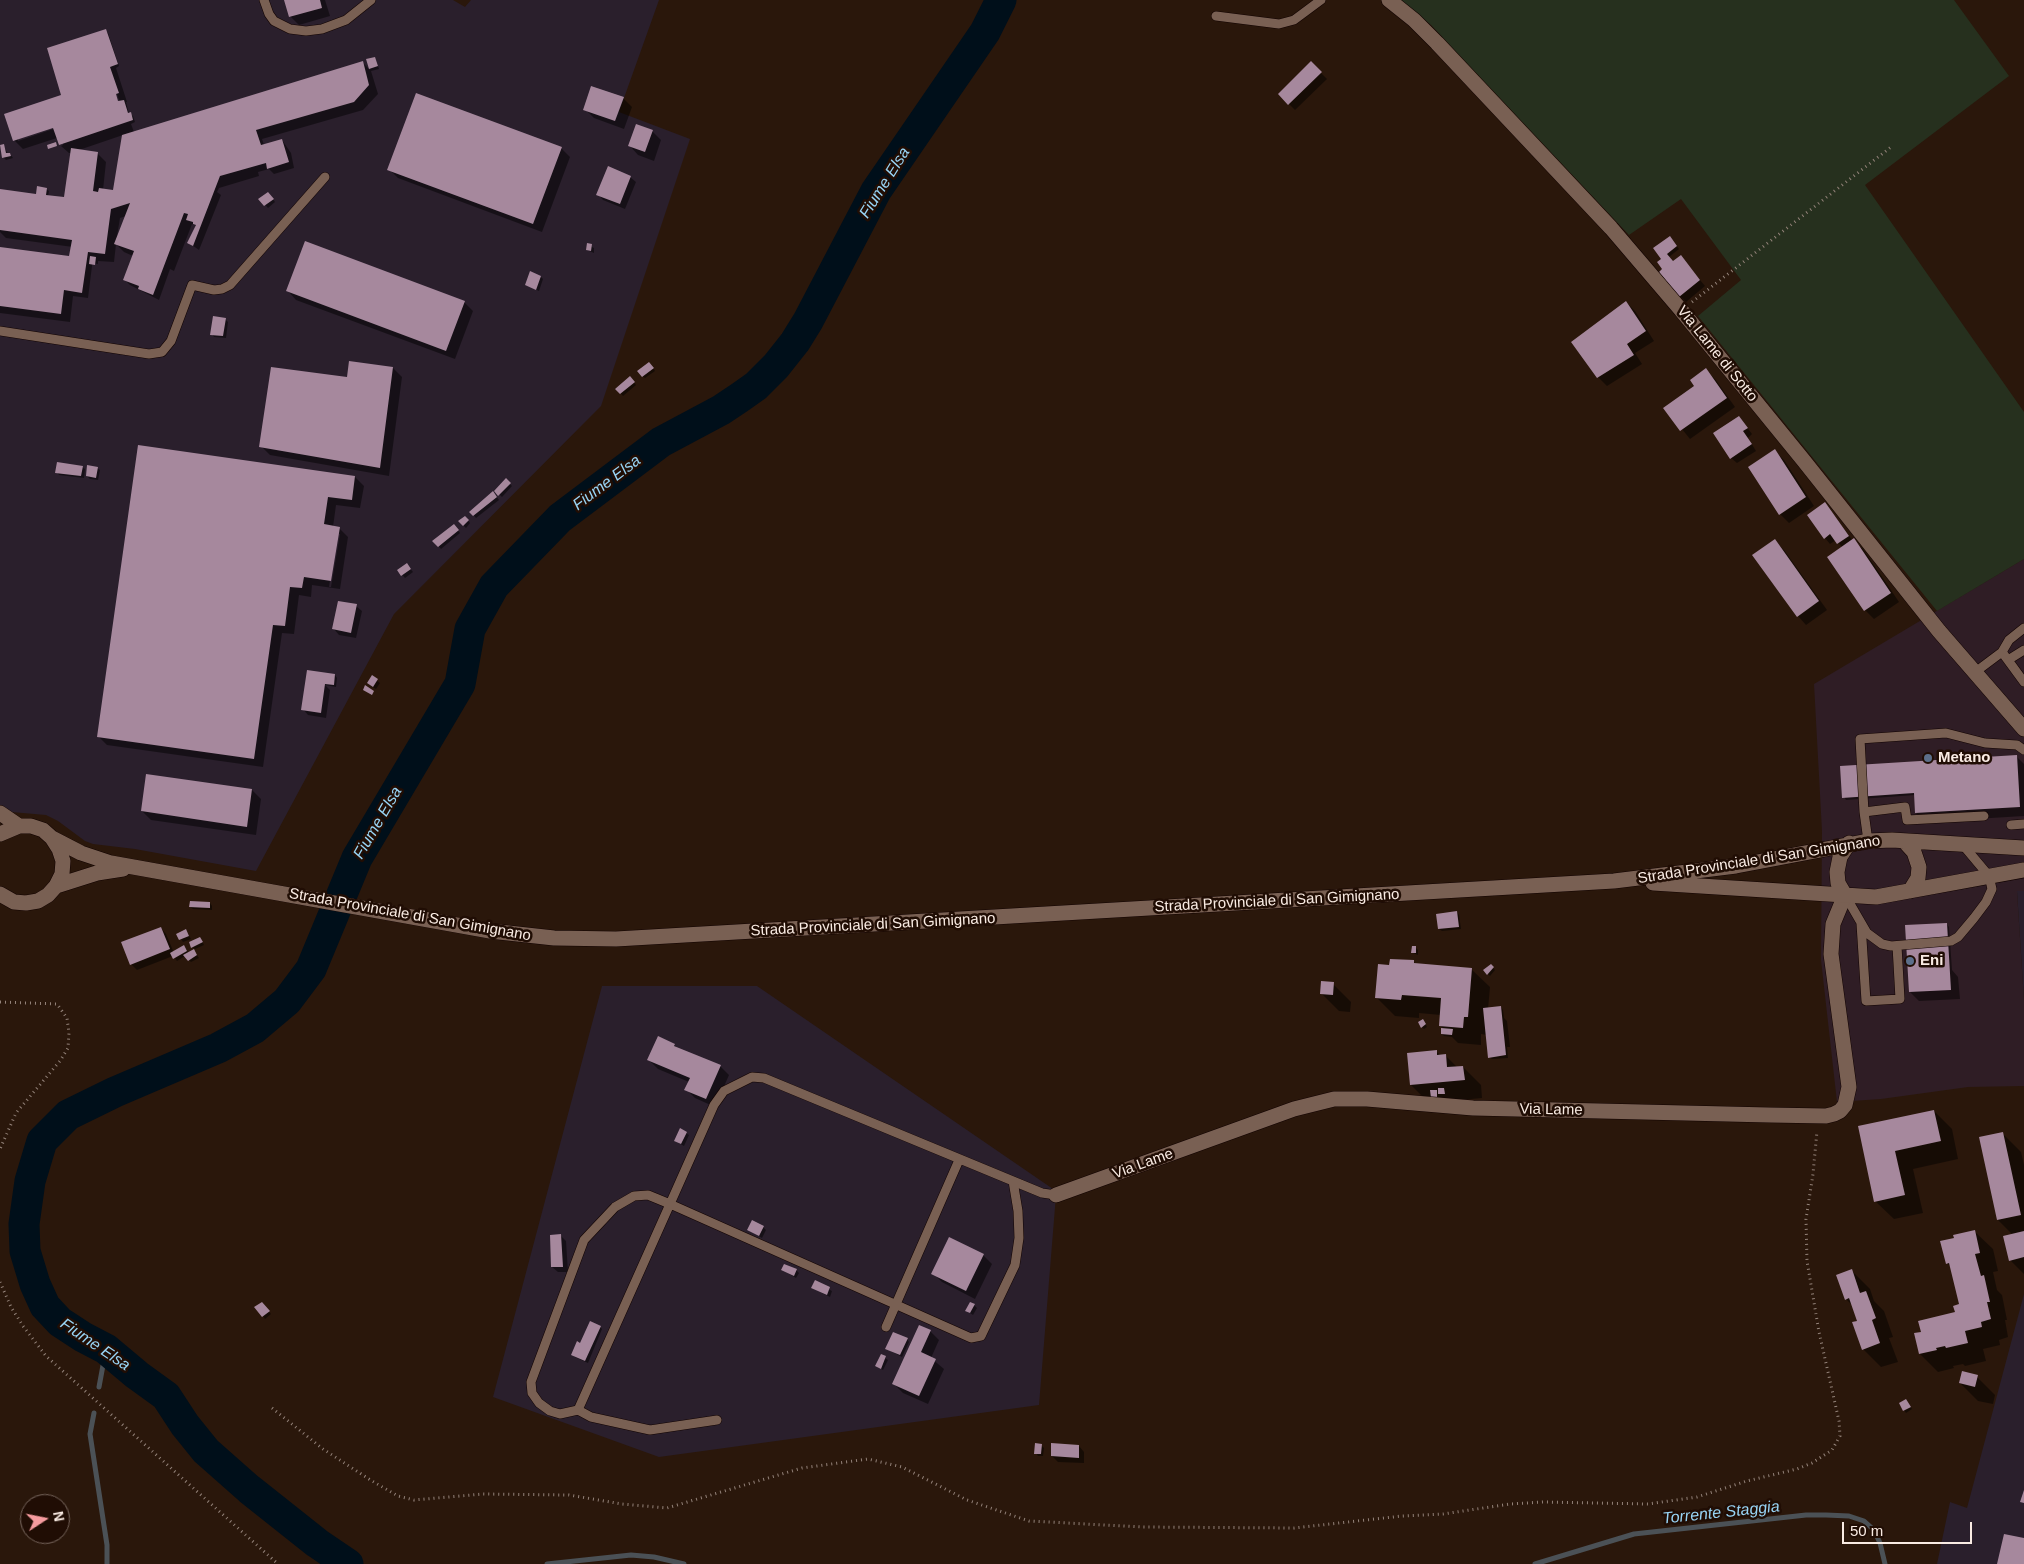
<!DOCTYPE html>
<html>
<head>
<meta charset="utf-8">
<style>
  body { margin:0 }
  #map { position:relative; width:2024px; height:1564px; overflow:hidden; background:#2a170b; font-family:Arial,sans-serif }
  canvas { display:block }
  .north { position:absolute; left:20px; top:1494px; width:50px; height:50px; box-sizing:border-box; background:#200d04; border:1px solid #77665d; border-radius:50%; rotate:79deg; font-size:14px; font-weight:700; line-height:20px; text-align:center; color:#f9ebe3 }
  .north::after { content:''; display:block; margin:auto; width:18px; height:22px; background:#f59b9e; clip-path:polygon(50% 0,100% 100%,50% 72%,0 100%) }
  .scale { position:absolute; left:1842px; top:1522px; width:130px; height:22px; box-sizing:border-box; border:2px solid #f9ebe3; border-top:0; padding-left:6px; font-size:15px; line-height:18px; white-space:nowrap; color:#f9ebe3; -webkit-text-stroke:4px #200d04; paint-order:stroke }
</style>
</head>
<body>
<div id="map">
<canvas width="2024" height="1564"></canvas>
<div class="north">N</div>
<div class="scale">50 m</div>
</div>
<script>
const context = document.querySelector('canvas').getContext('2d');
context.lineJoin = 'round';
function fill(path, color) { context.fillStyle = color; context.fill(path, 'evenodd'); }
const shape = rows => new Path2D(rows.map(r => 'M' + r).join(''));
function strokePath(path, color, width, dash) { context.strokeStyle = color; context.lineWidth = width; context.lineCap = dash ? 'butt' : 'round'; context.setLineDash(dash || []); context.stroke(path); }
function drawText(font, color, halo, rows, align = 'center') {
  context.font = font + ' Arial,sans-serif'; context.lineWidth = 5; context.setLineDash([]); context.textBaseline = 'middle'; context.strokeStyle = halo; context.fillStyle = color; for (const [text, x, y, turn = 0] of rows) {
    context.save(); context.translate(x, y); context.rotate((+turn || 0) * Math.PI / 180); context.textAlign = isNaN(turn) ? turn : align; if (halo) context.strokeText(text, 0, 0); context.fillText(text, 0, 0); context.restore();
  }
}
const commercial = shape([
  [2024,559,2024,891,2017,892,2024,1000,2024,1086,1968,1087,1881,1099,1837,1102,1821,960,1822,831,1814,684]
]);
const industrial = shape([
  [0,0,453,0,465,7,471,0,659,0,619,112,690,139,601,406,394,614,256,871,135,849,93,844,85,841,58,821,46,815,0,811],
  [2017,891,2024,891,2024,1000],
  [602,986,757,986,1053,1189,1056,1195,1039,1405,659,1457,493,1397],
  [2024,1294,2024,1564,1937,1564,1950,1502,1967,1508]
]);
const green = shape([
  [1400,0,1954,0,2009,76,1865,185,2024,412,2024,559,1937,611,1698,316,1741,280,1681,199,1629,235,1431,25]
]);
const shadow = shape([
  [285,0,325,0,330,16,299,25,290,16],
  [105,30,108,33,119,66,116,68,127,102,126,102,129,114,133,116,135,122,131,124,134,132,362,62,370,70,368,60,375,58,379,69,371,71,378,94,363,110,262,139,264,145,282,140,291,153,294,168,274,174,269,169,258,172,259,176,219,188,217,192,221,195,199,250,189,243,197,226,192,224,174,271,170,269,159,300,130,285,124,279,133,256,124,252,116,244,114,262,98,261,98,264,92,263,92,266,97,267,92,266,88,298,73,296,70,322,0,313,0,248,70,257,73,247,6,238,0,232,0,190,37,195,46,189,49,191,48,196,65,198,72,153,69,153,61,146,63,145,63,143,57,138,23,149,14,140,63,96],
  [115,88,120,103,118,103,113,89],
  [58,125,59,127,18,141,18,138],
  [123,135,114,191,103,190,106,162,97,153,79,150],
  [126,216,117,236,120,218],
  [1311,63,1327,79,1295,110,1279,94],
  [623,98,632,107,624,129,594,118,585,109],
  [652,131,661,140,654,161,638,155,630,146],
  [3,145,8,154,10,154,13,158,6,160,4,158,0,146],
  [561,148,570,157,542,232,398,178,389,169],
  [630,177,636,182,625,209,603,200,598,194],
  [271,196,275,202,268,208,260,199],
  [1672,240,1679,249,1669,257,1674,262,1686,263,1705,286,1686,302,1680,296,1664,269,1663,259],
  [588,245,594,248,594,253,587,250],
  [541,277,543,279,539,291,526,285],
  [288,291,464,302,473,311,455,359,296,300],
  [1626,302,1635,311,1654,341,1635,353,1642,364,1607,386,1598,377,1573,342],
  [225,319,228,322,226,338,214,337,212,334],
  [652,366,655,371,645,378,642,376],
  [393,368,402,377,389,476,270,455,261,446,348,378],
  [1706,370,1715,379,1735,407,1690,439,1665,408,1695,386],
  [630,378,636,385,623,396,617,389],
  [1739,417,1752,434,1748,438,1756,451,1737,463,1731,458],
  [139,447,355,477,364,486,360,508,336,505,333,527,339,528,348,537,340,589,312,585,311,597,299,595,294,634,282,633,263,767,107,745,98,736],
  [337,534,340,534,331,587,329,587],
  [1775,451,1784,460,1814,506,1789,523,1780,514],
  [82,467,85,469,84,478,59,475,57,472],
  [97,468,100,470,98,480,90,479,87,476],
  [506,480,512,486,502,497,496,491],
  [495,495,499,500,476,518,471,512],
  [1825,504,1853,541,1863,549,1899,602,1874,619,1865,610,1829,557,1843,548,1836,540,1830,544,1825,538],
  [465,517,470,523,466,528,460,522],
  [456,528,460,533,441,549,434,541],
  [1775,541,1784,550,1827,610,1806,625,1798,616],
  [409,567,413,572,405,578,399,571],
  [356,606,362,611,356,638,339,635,334,629],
  [308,671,335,675,337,678,336,687,325,685,330,690,326,718,308,715,303,709],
  [372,677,380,683,376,689,371,686],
  [2016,756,2024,764,2024,816,1925,822,1916,813,1915,795,1846,800,1844,797],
  [252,790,261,799,256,835,151,820,142,811],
  [210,903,212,906,212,910,193,909,190,907],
  [1457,912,1459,915,1461,929,1442,931,1439,929],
  [1947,924,1949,927,1952,970,1958,977,1960,999,1919,1001,1910,992],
  [161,928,166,934,174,953,184,947,189,953,194,951,199,958,191,962,185,956,177,961,173,956,137,970,131,964],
  [186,931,191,939,183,942,178,934],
  [202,941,204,945,195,949,192,947],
  [1416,948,1418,950,1418,955,1413,953],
  [1414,962,1417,965,1471,969,1490,987,1488,1009,1501,1007,1503,1010,1504,1018,1507,1021,1510,1047,1507,1047,1508,1058,1492,1059,1489,1057,1487,1035,1481,1034,1481,1045,1458,1043,1452,1037,1444,1036,1442,1034,1445,1030,1440,1025,1441,1015,1419,1013,1419,1018,1395,1016,1377,998,1391,966],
  [1491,966,1495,970,1490,976,1485,971],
  [1333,984,1351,1002,1350,1012,1339,1011,1321,993],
  [1425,1023,1427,1027,1424,1029,1422,1027],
  [674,1045,678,1049,720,1066,729,1075,715,1107,695,1098,686,1089,689,1082,658,1069,649,1060],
  [1436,1051,1441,1056,1446,1056,1457,1067,1463,1067,1481,1085,1482,1098,1429,1103,1411,1085],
  [1934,1111,1952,1129,1958,1159,1913,1169,1923,1213,1894,1219,1875,1201,1859,1127],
  [686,1133,689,1135,684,1146,675,1141],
  [2003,1134,2021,1152,2024,1165,2024,1274,2010,1260,2013,1235,1998,1220],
  [763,1227,766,1230,762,1238,749,1230],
  [1974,1231,1993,1249,1998,1271,1993,1272,1997,1290,2002,1295,2007,1320,2005,1320,2008,1337,1999,1340,2000,1345,1983,1349,1986,1361,1965,1366,1963,1364,1953,1366,1954,1368,1938,1372,1920,1354,1922,1333,1956,1313,1960,1305,1952,1268,1947,1263],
  [560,1235,566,1241,568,1272,558,1272,552,1267],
  [983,1255,992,1264,975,1299,942,1282,933,1273],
  [783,1270,796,1270,799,1273,796,1278],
  [1852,1271,1870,1289,1874,1301,1884,1311,1893,1337,1889,1338,1898,1362,1881,1367,1863,1349,1858,1322,1853,1306,1846,1299],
  [815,1282,832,1291,830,1297,812,1288],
  [974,1305,977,1308,973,1315,967,1311],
  [264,1306,271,1314,265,1319,263,1316],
  [600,1327,602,1329,588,1363,575,1357,572,1354],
  [930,1331,939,1340,931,1358,944,1369,928,1404,903,1393,894,1384],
  [907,1339,909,1342,902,1357,887,1349],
  [881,1356,888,1360,883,1370,877,1366],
  [1977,1377,1995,1395,1993,1404,1978,1401,1960,1383],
  [1906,1401,1912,1409,1906,1413,1904,1410],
  [1041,1445,1044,1448,1043,1456,1038,1456,1036,1453],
  [1079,1446,1084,1452,1084,1463,1058,1462,1052,1456]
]);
const stream = shape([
  [99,1387,106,1349],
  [94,1413,90,1434,107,1545,107,1564],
  [547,1564,631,1555,654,1557,684,1564],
  [1535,1564,1634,1534,1806,1515,1826,1515,1849,1516,1864,1521,1874,1530,1880,1543,1885,1564]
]);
const river = shape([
  [348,1564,317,1543,249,1489,206,1451,185,1425,166,1396,137,1375,106,1349,83,1337,60,1322,45,1306,35,1284,25,1251,24,1224,30,1181,42,1141,68,1115,115,1092,218,1048,255,1028,287,1001,311,969,357,858,460,684,470,629,494,586,560,518,661,442,721,410,739,398,756,386,776,366,795,342,808,321,876,191,985,32,1001,0]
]);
const building = shape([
  [284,0,320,0,322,8,289,17],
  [106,29,118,64,110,67,119,93,116,94,118,101,124,100,128,113,131,112,133,120,59,145,53,128,13,141,4,114,61,95,47,48],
  [375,57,378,66,369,69,366,59],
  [363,61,369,85,354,102,256,130,261,145,282,139,289,162,267,169,266,163,220,176,193,246,187,243,196,225,193,224,193,222,186,220,188,214,184,213,153,295,138,289,139,286,123,280,134,251,114,244,130,203,111,209,105,254,88,252,82,293,64,290,61,314,0,306,0,247,69,256,72,240,0,230,0,189,36,194,37,186,47,188,46,195,64,197,71,148,98,152,93,191,98,192,99,188,113,190,122,135],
  [1311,61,1322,72,1288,105,1278,94],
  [591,86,624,97,615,121,583,110],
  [416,93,562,147,533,224,387,170],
  [636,124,653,130,645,152,628,146],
  [56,142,57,146,48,149,47,145],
  [4,144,6,153,10,153,11,156,2,158,0,145],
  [608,166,631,176,620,204,596,195],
  [268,192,274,199,264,206,258,199],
  [1670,236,1677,246,1667,254,1673,261,1681,255,1700,280,1679,297,1659,272,1662,269,1657,262,1661,259,1653,248],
  [305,241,465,301,446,351,286,291],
  [587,243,592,244,591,251,586,250],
  [90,256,96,257,95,265,89,264],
  [530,271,541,276,536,290,525,285],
  [1626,301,1646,331,1627,344,1634,355,1597,378,1571,342],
  [213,316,226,318,223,336,210,335],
  [349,361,393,367,380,468,259,447,271,367,347,377],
  [649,362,654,368,642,377,637,371],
  [1706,368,1727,398,1680,431,1663,408,1694,386,1690,380],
  [630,376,635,382,620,394,615,389],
  [1739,416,1748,428,1743,431,1752,444,1730,459,1713,433],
  [138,445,355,476,352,500,328,497,324,524,340,527,331,581,304,577,302,588,290,587,285,626,273,625,254,759,97,737],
  [1775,449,1806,497,1779,515,1748,467],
  [57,462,83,466,81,476,55,473],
  [87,465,98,467,96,478,86,476],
  [506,478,511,483,498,496,494,491],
  [493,491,497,497,473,516,469,512],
  [1825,502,1849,536,1837,544,1830,534,1824,539,1807,515],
  [465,516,469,520,463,526,458,521],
  [454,524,459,530,438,547,432,541],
  [1854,538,1891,593,1864,611,1827,557],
  [1775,539,1819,601,1797,617,1752,555],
  [407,563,411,569,401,576,397,570],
  [338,601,357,604,351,633,332,629],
  [307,670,335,674,334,685,325,684,321,713,301,710],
  [372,675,378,679,373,687,367,683],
  [365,685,374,691,372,695,363,690],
  [2017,755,2020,807,1915,813,1914,793,1842,798,1840,766],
  [146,774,252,789,247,827,141,811],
  [190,901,210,902,210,908,189,907],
  [1457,911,1459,927,1438,929,1436,914],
  [1947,923,1951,990,1909,992,1905,925],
  [161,927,170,949,130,965,121,942],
  [186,929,189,936,179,940,176,934],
  [200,937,203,942,191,948,189,942],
  [184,945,187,951,173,959,170,953],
  [1412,946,1416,946,1416,953,1411,953],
  [194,949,197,955,188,961,183,955],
  [1390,959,1414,960,1414,963,1472,968,1468,1017,1464,1017,1463,1028,1439,1026,1441,998,1402,995,1401,1000,1375,998,1378,964,1389,965],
  [1491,964,1494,967,1487,975,1483,970],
  [1321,981,1334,982,1333,995,1320,994],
  [1501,1006,1506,1055,1488,1058,1483,1008],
  [1423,1019,1426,1024,1421,1028,1418,1022],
  [1441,1028,1453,1029,1452,1035,1441,1034],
  [658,1036,675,1044,674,1046,721,1065,706,1099,684,1090,690,1078,647,1060],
  [1437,1050,1437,1055,1446,1054,1447,1067,1463,1066,1465,1080,1410,1085,1407,1053],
  [1438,1088,1444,1088,1445,1094,1438,1094],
  [1430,1090,1437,1090,1437,1097,1431,1098],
  [1934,1110,1941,1141,1895,1151,1905,1195,1874,1202,1858,1126],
  [680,1128,687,1132,681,1144,674,1141],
  [2003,1132,2021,1215,1997,1220,1979,1137],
  [752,1220,764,1226,759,1236,747,1230],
  [1975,1230,1980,1253,1975,1254,1981,1276,1984,1275,1990,1302,1987,1302,1991,1319,1981,1322,1982,1327,1965,1331,1968,1343,1946,1348,1945,1346,1936,1348,1937,1350,1919,1354,1914,1333,1921,1332,1918,1321,1955,1312,1953,1306,1959,1304,1949,1263,1946,1264,1940,1241,1954,1238,1953,1235],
  [2024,1231,2024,1257,2009,1261,2003,1236],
  [561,1234,563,1267,551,1267,550,1235],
  [949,1237,984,1254,966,1291,931,1274],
  [784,1264,797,1269,794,1276,781,1270],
  [1852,1269,1860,1293,1866,1291,1876,1318,1872,1320,1880,1343,1862,1350,1852,1322,1857,1321,1849,1298,1845,1300,1836,1275],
  [815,1280,830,1287,827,1295,811,1288],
  [262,1302,270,1311,262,1317,254,1307],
  [970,1302,975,1304,970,1313,965,1311],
  [590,1321,601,1326,585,1361,571,1355,577,1341,580,1343],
  [919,1325,931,1330,921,1352,936,1359,919,1396,892,1384],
  [893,1332,908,1338,900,1355,885,1349],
  [881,1354,886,1356,881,1369,875,1366],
  [1962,1371,1978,1375,1975,1387,1959,1383],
  [1906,1399,1911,1407,1903,1411,1899,1403],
  [1035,1443,1042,1444,1041,1454,1034,1454],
  [1051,1443,1079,1445,1079,1458,1051,1456],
  [2024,1490,2024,1503,2020,1502],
  [2004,1534,2024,1538,2024,1564,1997,1564]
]);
const path = shape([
  [1692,302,1891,147],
  [0,1002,57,1004,67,1018,69,1033,68,1048,60,1061,16,1113,0,1149],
  [0,1282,11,1307,23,1326,46,1356,278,1564],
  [272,1408,323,1449,372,1481,398,1496,414,1500,483,1494,569,1495,622,1504,667,1508,802,1468,868,1459,902,1467,967,1500,1029,1521,1143,1527,1294,1528,1402,1516,1443,1514,1510,1504,1543,1502,1648,1504,1697,1497,1747,1481,1797,1469,1812,1463,1832,1450,1840,1436,1839,1421,1819,1332,1807,1261,1806,1219,1813,1174,1817,1131]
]);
const lane = shape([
  [264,0,269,14,274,21,290,29,306,31,322,29,346,20,371,0],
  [1216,16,1279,24,1294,20,1321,0],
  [0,331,149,354,162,352,171,341,192,285,214,290,222,289,230,285,325,177],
  [2002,652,2024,682],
  [2008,660,2024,650],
  [1974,673,2002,652,2009,640,2024,628],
  [1864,812,1860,739,1946,733,1985,743,2017,745,2024,750],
  [2011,825,2024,824],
  [1868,841,1864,812,1905,807,1907,820,1984,816],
  [1845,895,1867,933,1882,944,1891,946,1951,941,1958,937,1974,918,1986,902,1992,889,1989,876,1963,845],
  [1861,924,1866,1001,1900,999,1897,946],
  [1013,1181,1018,1211,1019,1238,1015,1265,981,1336,971,1338,670,1204,714,1105,724,1091,752,1077,764,1078,1013,1181,1042,1193,1056,1195],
  [648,1195,670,1204,578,1410,560,1414,550,1411,539,1403,532,1393,531,1382,584,1240,615,1207,634,1196,648,1195],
  [886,1327,959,1160],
  [578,1410,591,1417,650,1430,717,1420]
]);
const street = shape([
  [1389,0,1414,20,1437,43,1611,228,1681,310,1804,461,1939,631,2024,729],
  [1056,1195,1294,1109,1334,1099,1367,1099,1473,1108,1769,1115,1826,1116,1834,1114,1840,1111,1845,1105,1849,1087,1831,954,1833,924,1845,895]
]);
const secondary = shape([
  [0,813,19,826],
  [0,834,19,826,31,826,43,830,52,838,59,849,63,861,62,874,56,886,48,895,38,901,26,903,14,902,0,894],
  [52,838,81,853,111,863,490,931,554,938,616,939,1614,881,1736,866,1868,841,1892,840,2024,848],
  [1904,841,1914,852,1919,867,1918,878,1910,891],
  [1653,883,1876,897,2024,870],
  [56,886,97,873,123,869],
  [1845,895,1838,883,1837,872,1840,857,1849,843]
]);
const markers = [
  [1928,758,5,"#5c6f8a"],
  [1910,961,5,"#5c6f8a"]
];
const streetNames = [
  ["Via Lame di Sotto",1717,354,51],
  ["Strada Provinciale di San Gimignano",1759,860,-9],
  ["Strada Provinciale di San Gimignano",1277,901,-3],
  ["Strada Provinciale di San Gimignano",410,915,10],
  ["Strada Provinciale di San Gimignano",873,925,-3],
  ["Via Lame",1551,1110,1],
  ["Via Lame",1143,1164,-20]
];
const poiNames = [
  ["Metano",1938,758],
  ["Eni",1920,961]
];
const waterNames = [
  ["Fiume Elsa",885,183,-58],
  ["Fiume Elsa",607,483,-37],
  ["Fiume Elsa",378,823,-60],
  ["Fiume Elsa",95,1345,34],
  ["Torrente Staggia",1721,1513,-6]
];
fill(commercial, '#2f1d25');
fill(industrial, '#2a1f2c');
fill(green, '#26301e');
fill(shadow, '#0007');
strokePath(stream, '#4b5156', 5);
strokePath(river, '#000f1a', 31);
fill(building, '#a6889d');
strokePath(lane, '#120300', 10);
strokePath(street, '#120300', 16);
strokePath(secondary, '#120300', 16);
strokePath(path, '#94837a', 3, [1, 4]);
strokePath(lane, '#796053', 9);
strokePath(street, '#796053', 15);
strokePath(secondary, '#796053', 15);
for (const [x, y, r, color] of markers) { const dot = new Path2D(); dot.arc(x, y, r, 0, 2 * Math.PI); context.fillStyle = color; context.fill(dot); strokePath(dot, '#200d04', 2); }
drawText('15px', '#f9ebe3', '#200d04', streetNames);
drawText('bold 15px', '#f9ebe3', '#200d04', poiNames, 'left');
drawText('italic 16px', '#98d4f5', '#200d04', waterNames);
</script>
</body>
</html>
